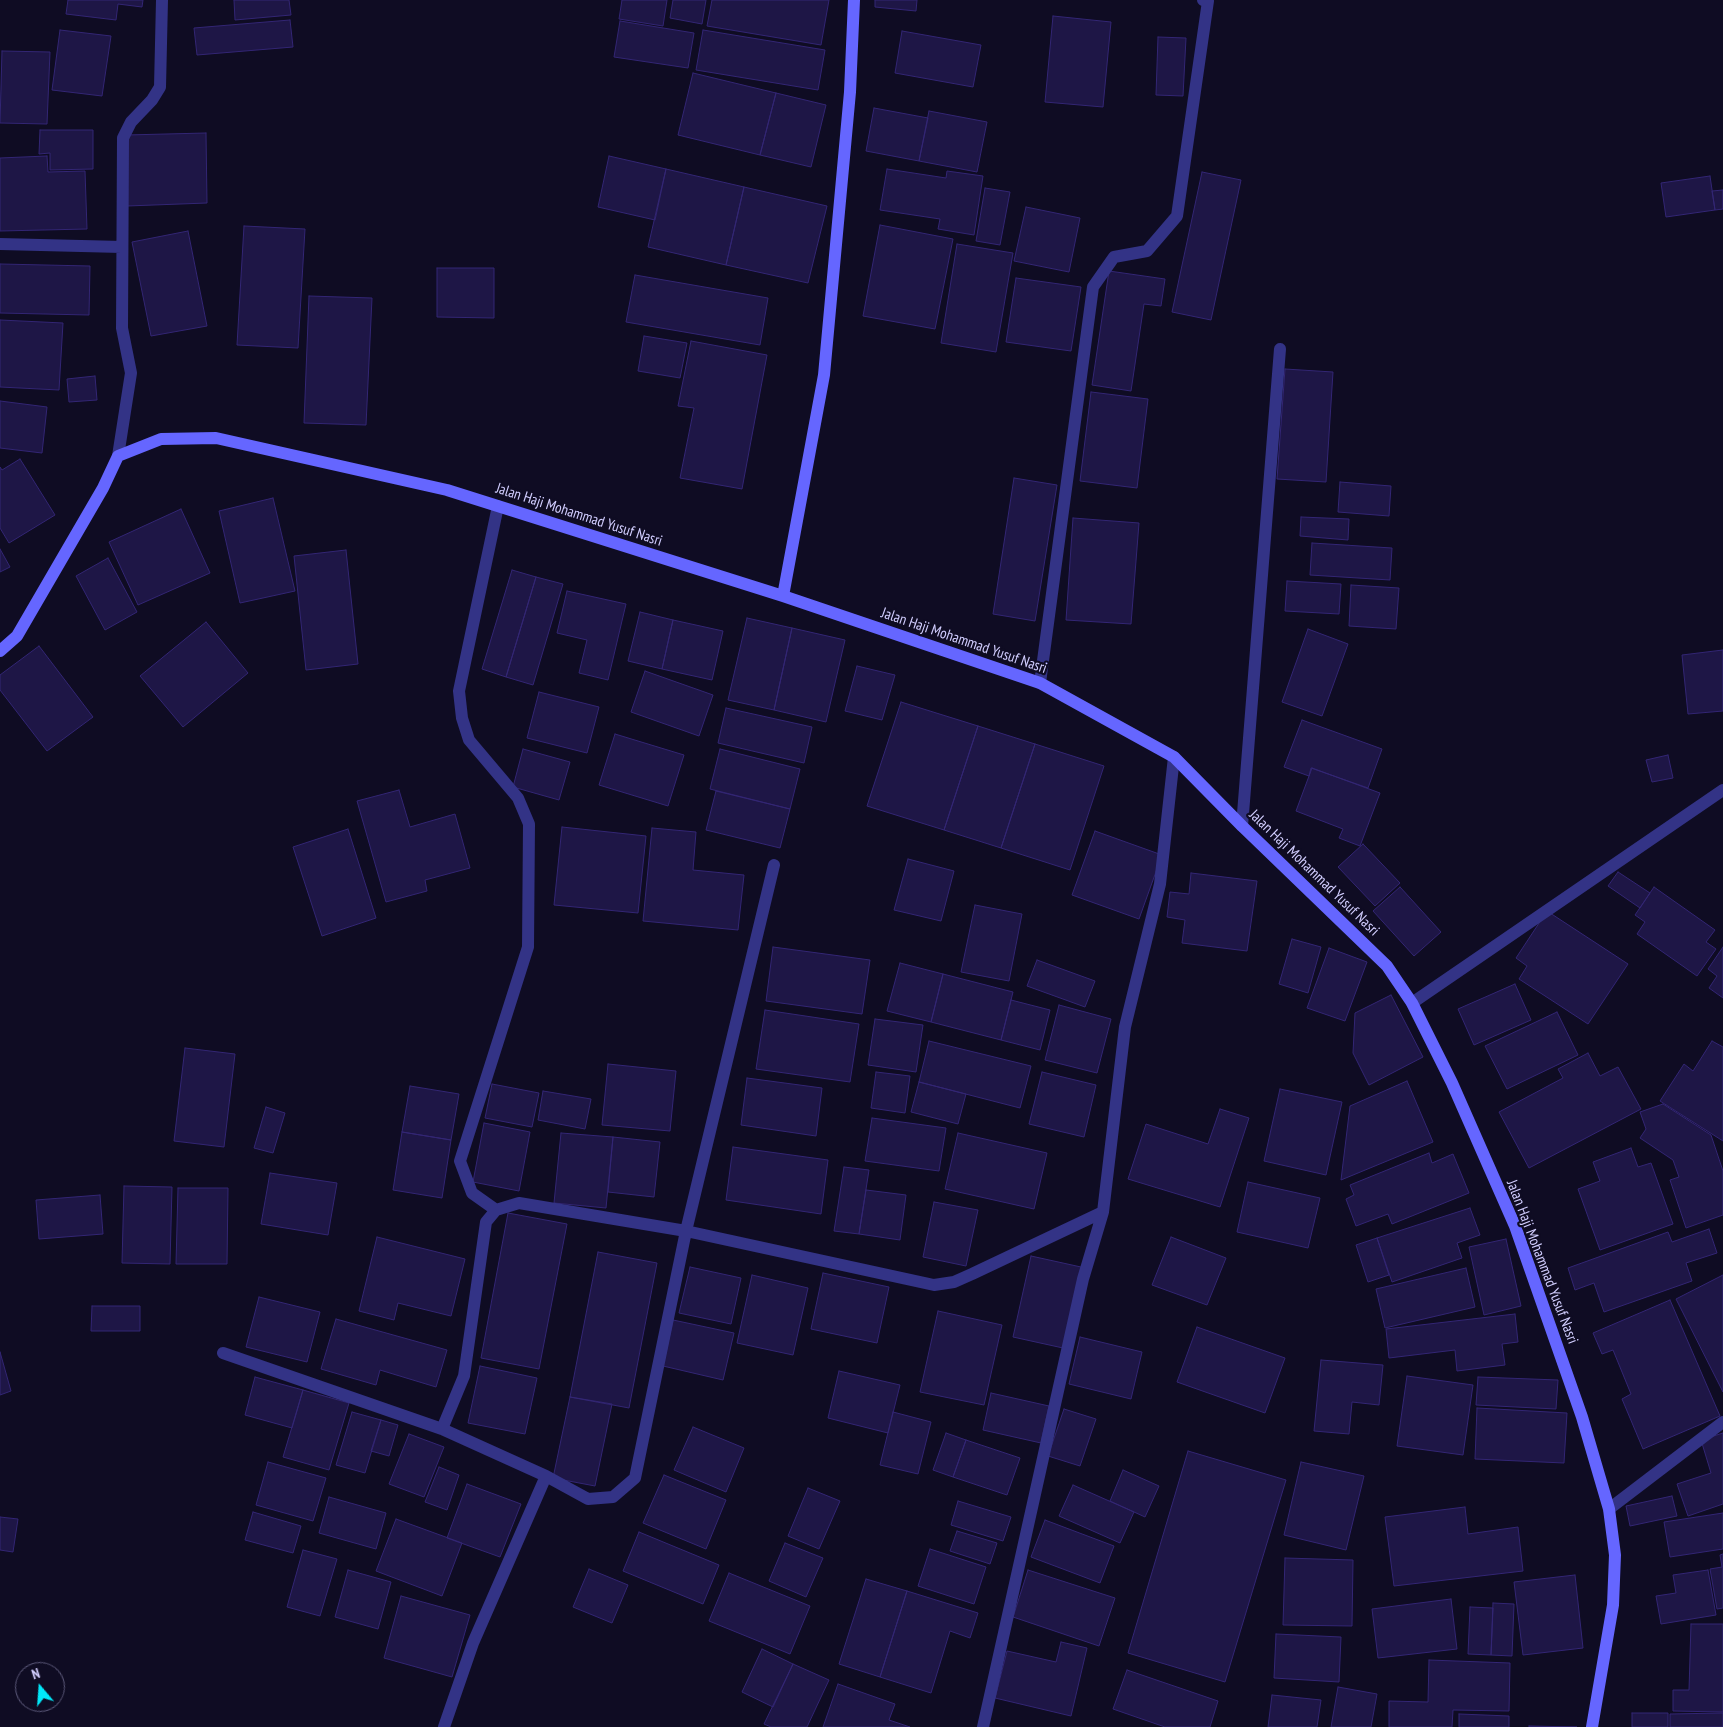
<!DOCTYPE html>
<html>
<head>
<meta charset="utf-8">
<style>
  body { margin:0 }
  #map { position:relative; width:1723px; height:1727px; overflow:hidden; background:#0f0c23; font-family:"PT Sans Narrow",sans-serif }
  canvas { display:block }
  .north { position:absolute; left:15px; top:1662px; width:50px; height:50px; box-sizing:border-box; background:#0f0c23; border:1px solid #5d5a7b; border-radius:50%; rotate:342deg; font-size:14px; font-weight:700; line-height:20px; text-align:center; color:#d2ceff }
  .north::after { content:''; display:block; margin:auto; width:18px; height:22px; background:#00e8f9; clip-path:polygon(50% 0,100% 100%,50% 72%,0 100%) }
</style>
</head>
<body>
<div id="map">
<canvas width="1723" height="1727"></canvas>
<div class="north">N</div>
</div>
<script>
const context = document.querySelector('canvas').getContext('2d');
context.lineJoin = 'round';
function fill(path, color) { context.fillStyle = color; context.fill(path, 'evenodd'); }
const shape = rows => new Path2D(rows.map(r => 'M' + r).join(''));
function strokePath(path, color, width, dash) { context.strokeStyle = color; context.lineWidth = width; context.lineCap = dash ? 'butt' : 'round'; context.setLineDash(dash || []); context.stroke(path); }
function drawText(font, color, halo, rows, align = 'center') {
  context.font = font + ' "PT Sans Narrow",sans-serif'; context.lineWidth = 4.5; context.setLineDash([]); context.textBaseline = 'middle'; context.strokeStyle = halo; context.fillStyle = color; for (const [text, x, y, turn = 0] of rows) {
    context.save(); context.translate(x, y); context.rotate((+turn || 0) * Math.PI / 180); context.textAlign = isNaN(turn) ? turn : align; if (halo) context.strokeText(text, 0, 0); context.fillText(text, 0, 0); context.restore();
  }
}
const building = shape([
  [68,0,143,0,142,7,118,4,116,20,66,14,68,0],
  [234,0,289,0,291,15,235,20,234,0],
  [622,0,667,0,663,26,619,19,622,0],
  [673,0,706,0,702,24,670,18,673,0],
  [712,0,829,0,821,45,707,26,712,0],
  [875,0,917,0,916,11,875,7,875,0],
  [1053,16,1111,22,1103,107,1045,102,1053,16],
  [290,20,293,47,197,55,194,28,290,20],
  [620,21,694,33,688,68,614,57,620,21],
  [60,30,111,36,102,96,52,90,60,30],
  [703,30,825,50,818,90,696,70,703,30],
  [902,31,981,45,973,87,895,73,902,31],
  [1158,37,1186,38,1183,96,1156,95,1158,37],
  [2,51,50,52,47,124,0,123,2,51],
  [693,73,776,93,760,155,678,135,693,73],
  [776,93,826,105,811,167,760,155,776,93],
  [874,108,928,118,919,161,866,151,874,108],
  [929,111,987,122,977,172,919,161,929,111],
  [40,130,93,130,93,169,50,170,50,153,39,154,40,130],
  [206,133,207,203,127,206,126,135,206,133],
  [47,156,48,172,85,171,87,229,0,231,0,158,47,156],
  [609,156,666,169,655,220,598,207,609,156],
  [666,169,744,187,726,265,648,247,666,169],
  [887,169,946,178,947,171,983,176,974,235,938,229,940,219,880,210,887,169],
  [1202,172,1241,180,1211,320,1172,312,1202,172],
  [1710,176,1715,210,1666,217,1661,183,1710,176],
  [744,187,827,206,808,283,726,265,744,187],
  [985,188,1010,192,1000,245,976,241,985,188],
  [1723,190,1723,209,1715,210,1712,191,1723,190],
  [1026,207,1080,218,1069,272,1014,261,1026,207],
  [880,225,953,239,935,329,863,316,880,225],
  [244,226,305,229,298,348,237,345,244,226],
  [188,231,207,326,151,336,132,242,188,231],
  [957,244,1013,253,996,352,941,343,957,244],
  [0,264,90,266,89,315,0,313,0,264],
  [437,268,494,268,494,318,437,317,437,268],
  [1109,271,1165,279,1161,306,1144,304,1131,391,1092,385,1109,271],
  [635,275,768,298,760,345,626,322,635,275],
  [1016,278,1081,287,1071,351,1006,342,1016,278],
  [309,296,372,298,366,425,304,423,309,296],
  [0,320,63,323,59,390,0,387,0,320],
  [644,336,687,343,680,378,638,371,644,336],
  [691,341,767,355,742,489,680,478,694,408,678,406,691,341],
  [1285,369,1333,372,1326,482,1277,479,1285,369],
  [95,376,97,400,69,402,67,379,95,376],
  [1091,392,1148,399,1137,488,1080,481,1091,392],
  [0,401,47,407,42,453,0,448,0,401],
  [20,459,55,515,9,543,0,528,0,467,2,470,20,459],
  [1014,478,1057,485,1035,621,993,614,1014,478],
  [1340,482,1391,486,1389,516,1338,512,1340,482],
  [273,498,295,591,240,603,219,511,273,498],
  [181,509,210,573,138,605,109,542,181,509],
  [1301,517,1349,519,1348,540,1300,536,1301,517],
  [1073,518,1139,523,1131,624,1066,620,1073,518],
  [1312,543,1392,548,1390,580,1310,575,1312,543],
  [0,549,10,567,0,572,0,549],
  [346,550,358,664,306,670,294,556,346,550],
  [108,558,137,612,105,630,76,576,108,558],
  [512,570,536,577,506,677,482,669,512,570],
  [536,577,563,584,533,685,506,677,536,577],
  [1287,581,1341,584,1339,614,1285,611,1287,581],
  [1351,585,1399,588,1396,629,1349,626,1351,585],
  [567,591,626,604,608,680,579,673,587,640,557,633,567,591],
  [640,612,673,620,662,669,628,661,640,612],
  [747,618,792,628,774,710,728,700,747,618],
  [673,620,723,631,712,680,662,669,673,620],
  [206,622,248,673,183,727,140,676,206,622],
  [792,628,845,640,826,722,774,710,792,628],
  [1308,629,1348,644,1322,716,1282,702,1308,629],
  [39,646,93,717,47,751,0,690,0,675,39,646],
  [1723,650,1723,711,1688,714,1682,655,1723,650],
  [857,666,895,675,882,720,845,711,857,666],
  [645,671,713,695,699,736,631,712,645,671],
  [539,692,599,707,587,753,527,738,539,692],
  [901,702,978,726,944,830,867,806,901,702],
  [726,708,812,727,804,763,718,743,726,708],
  [1302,720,1382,749,1368,788,1311,768,1309,776,1284,767,1302,720],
  [978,726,1035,744,1001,848,944,830,978,726],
  [615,734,684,755,668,806,599,785,615,734],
  [1035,744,1104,766,1070,870,1001,848,1035,744],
  [523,749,570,762,559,800,513,787,523,749],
  [720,749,800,769,790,809,710,789,720,749],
  [1668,755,1673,778,1652,782,1646,760,1668,755],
  [1312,768,1380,793,1360,846,1339,838,1343,829,1296,811,1312,768],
  [399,790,410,827,455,814,470,868,425,880,427,891,386,902,357,801,399,790],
  [716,791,790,809,780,848,706,830,716,791],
  [562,827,646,836,638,913,554,905,562,827],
  [652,828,696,832,693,870,744,875,738,930,643,921,652,828],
  [348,829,376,918,322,936,293,847,348,829],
  [1095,831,1162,855,1139,919,1072,895,1095,831],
  [1363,844,1400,883,1375,906,1338,867,1363,844],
  [908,859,954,871,941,921,894,910,908,859],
  [1618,872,1650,893,1640,908,1608,886,1618,872],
  [1191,873,1257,881,1247,951,1182,943,1185,920,1167,917,1170,892,1189,894,1191,873],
  [1400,887,1441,932,1414,956,1373,911,1400,887],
  [1654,887,1715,930,1706,942,1716,949,1697,976,1637,934,1645,922,1635,915,1654,887],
  [975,905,1022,914,1009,981,961,972,975,905],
  [1547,911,1628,964,1588,1024,1519,979,1527,966,1516,958,1547,911],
  [1292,939,1321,947,1308,993,1279,984,1292,939],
  [773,947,870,960,862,1014,766,1001,773,947],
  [1723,947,1723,998,1709,988,1717,976,1708,969,1723,947],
  [1329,948,1367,962,1345,1021,1307,1008,1329,948],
  [1037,960,1095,981,1085,1007,1027,986,1037,960],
  [900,963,943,974,931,1022,887,1011,900,963],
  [943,974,1013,992,1001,1040,931,1022,943,974],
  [1515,984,1531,1020,1474,1045,1458,1009,1515,984],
  [1391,995,1423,1057,1369,1085,1353,1053,1355,1013,1391,995],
  [1011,1000,1050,1010,1040,1050,1001,1040,1011,1000],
  [1059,1005,1111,1019,1097,1073,1045,1060,1059,1005],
  [765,1010,859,1024,850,1082,756,1069,765,1010],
  [1557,1012,1578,1055,1507,1089,1485,1046,1557,1012],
  [875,1019,923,1025,916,1072,868,1065,875,1019],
  [929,1041,1031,1066,1020,1108,919,1082,929,1041],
  [1712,1041,1723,1047,1723,1141,1660,1101,1684,1064,1693,1071,1712,1041],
  [185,1048,235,1054,224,1147,174,1141,185,1048],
  [1588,1053,1600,1076,1618,1067,1641,1109,1529,1168,1499,1112,1563,1078,1558,1069,1588,1053],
  [608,1064,676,1071,670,1131,602,1125,608,1064],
  [876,1072,910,1076,905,1113,871,1108,876,1072],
  [1042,1072,1096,1085,1084,1137,1029,1124,1042,1072],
  [747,1078,822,1088,816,1136,741,1125,747,1078],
  [1407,1081,1433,1142,1341,1180,1350,1106,1407,1081],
  [919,1082,966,1094,958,1124,911,1112,919,1082],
  [492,1084,539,1093,532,1127,485,1118,492,1084],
  [410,1086,459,1094,451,1140,402,1132,410,1086],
  [1280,1089,1342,1102,1326,1175,1264,1161,1280,1089],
  [543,1091,591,1099,585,1129,538,1120,543,1091],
  [1663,1104,1711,1135,1723,1171,1723,1215,1686,1228,1670,1180,1679,1177,1673,1160,1640,1138,1646,1129,1640,1112,1663,1104],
  [266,1107,285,1113,273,1153,254,1148,266,1107],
  [1220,1109,1249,1118,1220,1207,1128,1179,1146,1124,1208,1144,1220,1109],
  [872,1118,946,1128,939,1171,865,1161,872,1118],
  [484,1123,530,1132,519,1191,473,1182,484,1123],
  [402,1132,451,1140,442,1198,393,1190,402,1132],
  [561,1133,613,1137,606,1208,554,1203,561,1133],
  [958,1133,1047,1153,1034,1209,945,1189,958,1133],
  [613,1137,660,1142,654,1197,608,1192,613,1137],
  [733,1147,828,1160,821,1214,726,1200,733,1147],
  [1631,1148,1638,1167,1651,1163,1673,1224,1600,1250,1578,1189,1600,1181,1593,1162,1631,1148],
  [1429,1153,1432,1163,1453,1154,1469,1193,1392,1224,1388,1214,1356,1226,1346,1199,1354,1195,1350,1185,1429,1153],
  [844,1167,869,1170,859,1234,834,1231,844,1167],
  [270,1173,337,1183,328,1235,261,1224,270,1173],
  [1248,1182,1320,1198,1308,1248,1237,1232,1248,1182],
  [124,1186,172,1187,170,1264,122,1263,124,1186],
  [178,1188,228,1188,227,1264,176,1264,178,1188],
  [866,1190,906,1195,900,1240,859,1234,866,1190],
  [100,1195,103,1234,39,1239,36,1200,100,1195],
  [934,1202,978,1210,966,1266,923,1257,934,1202],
  [1470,1208,1480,1235,1457,1243,1462,1258,1392,1282,1377,1238,1470,1208],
  [508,1213,567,1224,539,1369,481,1358,508,1213],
  [1709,1229,1717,1253,1686,1263,1692,1281,1604,1312,1594,1283,1575,1290,1568,1268,1668,1232,1672,1242,1709,1229],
  [377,1237,465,1259,451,1316,398,1303,394,1320,359,1311,377,1237],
  [1171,1237,1226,1258,1207,1305,1152,1285,1171,1237],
  [1377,1238,1389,1275,1368,1282,1356,1245,1377,1238],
  [1506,1239,1521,1306,1484,1315,1469,1247,1506,1239],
  [598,1252,657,1263,629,1408,570,1397,598,1252],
  [1031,1256,1081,1267,1063,1348,1013,1337,1031,1256],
  [690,1267,741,1278,731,1324,679,1313,690,1267],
  [1466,1268,1475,1307,1385,1328,1376,1289,1466,1268],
  [823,1273,889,1287,877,1343,811,1329,823,1273],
  [752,1275,808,1288,793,1355,737,1343,752,1275],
  [1723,1275,1723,1392,1676,1299,1723,1275],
  [259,1297,320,1312,307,1362,246,1347,259,1297],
  [1670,1300,1720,1416,1643,1449,1622,1399,1631,1394,1613,1350,1602,1354,1593,1333,1670,1300],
  [92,1306,140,1306,140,1331,91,1331,92,1306],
  [938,1311,1002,1325,984,1405,920,1392,938,1311],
  [1515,1314,1518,1342,1502,1344,1505,1365,1457,1371,1455,1350,1389,1358,1386,1329,1515,1314],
  [336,1319,447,1350,436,1387,380,1370,376,1385,321,1369,336,1319],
  [673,1320,734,1333,723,1380,663,1366,673,1320],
  [1197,1327,1285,1358,1265,1413,1177,1382,1197,1327],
  [1080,1337,1142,1352,1131,1399,1069,1384,1080,1337],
  [0,1352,11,1391,0,1395,0,1352],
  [1321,1360,1383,1365,1379,1405,1352,1402,1349,1434,1314,1431,1321,1360],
  [480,1366,537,1378,525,1434,468,1423,480,1366],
  [839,1371,900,1385,888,1433,828,1418,839,1371],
  [1407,1376,1473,1385,1463,1455,1397,1446,1407,1376],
  [255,1377,303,1390,292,1428,245,1415,255,1377],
  [1478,1377,1558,1380,1556,1409,1476,1405,1478,1377],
  [303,1390,349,1403,329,1470,283,1457,303,1390],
  [991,1393,1049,1406,1041,1443,983,1430,991,1393],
  [570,1397,612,1404,595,1486,553,1478,570,1397],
  [1477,1408,1567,1413,1564,1463,1475,1459,1477,1408],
  [1064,1409,1096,1419,1080,1466,1048,1456,1064,1409],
  [352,1412,381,1420,365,1473,336,1465,352,1412],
  [893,1412,931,1422,918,1474,880,1465,893,1412],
  [381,1420,398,1425,389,1456,371,1451,381,1420],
  [693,1427,744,1448,726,1492,674,1470,693,1427],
  [946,1433,966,1440,953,1477,933,1470,946,1433],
  [1723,1433,1723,1504,1688,1516,1677,1484,1711,1473,1701,1440,1723,1433],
  [409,1434,444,1447,424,1497,389,1484,409,1434],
  [966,1440,1020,1458,1007,1495,953,1477,966,1440],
  [1188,1451,1286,1480,1225,1682,1128,1653,1188,1451],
  [268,1462,326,1478,313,1521,256,1505,268,1462],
  [1301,1462,1364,1476,1346,1550,1284,1535,1301,1462],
  [439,1467,459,1475,447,1510,425,1502,439,1467],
  [1123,1470,1159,1486,1145,1517,1110,1501,1123,1470],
  [664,1475,726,1500,706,1549,643,1523,664,1475],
  [467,1484,521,1504,500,1557,447,1538,467,1484],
  [1073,1485,1134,1512,1120,1543,1059,1516,1073,1485],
  [808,1488,840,1501,819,1549,788,1536,808,1488],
  [1672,1496,1677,1516,1630,1526,1626,1506,1672,1496],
  [329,1497,386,1513,376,1549,319,1533,329,1497],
  [958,1501,1011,1517,1003,1541,951,1525,958,1501],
  [1465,1507,1468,1534,1518,1527,1523,1571,1394,1586,1385,1517,1465,1507],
  [253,1512,301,1526,293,1553,245,1540,253,1512],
  [1723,1513,1723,1549,1670,1557,1664,1522,1723,1513],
  [0,1517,18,1519,13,1552,0,1550,0,1517],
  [396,1519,462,1543,442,1596,376,1571,396,1519],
  [1045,1520,1114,1546,1100,1583,1031,1557,1045,1520],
  [957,1531,997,1543,990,1564,950,1551,957,1531],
  [639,1532,719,1565,703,1604,623,1571,639,1532],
  [785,1543,823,1558,806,1597,769,1581,785,1543],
  [930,1549,986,1567,974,1604,918,1586,930,1549],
  [303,1550,337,1559,320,1616,287,1607,303,1550],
  [1723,1554,1723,1608,1717,1609,1710,1569,1722,1567,1720,1555,1723,1554],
  [1285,1558,1353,1560,1352,1626,1283,1625,1285,1558],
  [589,1569,628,1585,612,1623,573,1607,589,1569],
  [348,1570,391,1582,378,1629,335,1617,348,1570],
  [1028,1570,1115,1598,1099,1646,1013,1617,1028,1570],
  [1708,1570,1716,1615,1661,1624,1656,1596,1676,1593,1673,1575,1708,1570],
  [729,1573,810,1606,790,1654,709,1621,729,1573],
  [1575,1575,1583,1648,1523,1655,1514,1582,1575,1575],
  [866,1579,907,1591,880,1677,839,1664,866,1579],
  [907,1591,978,1613,970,1638,950,1631,931,1693,880,1677,907,1591],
  [401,1596,470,1615,452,1677,384,1658,401,1596],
  [1451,1599,1457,1649,1378,1658,1372,1609,1451,1599],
  [1493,1603,1514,1604,1512,1656,1491,1655,1493,1603],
  [1470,1607,1493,1608,1491,1655,1468,1654,1470,1607],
  [1691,1624,1723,1624,1723,1712,1673,1711,1673,1690,1689,1690,1691,1624],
  [1276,1634,1341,1637,1339,1682,1274,1678,1276,1634],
  [1061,1642,1087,1648,1071,1716,995,1698,1007,1651,1056,1662,1061,1642],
  [762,1649,793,1664,773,1707,742,1692,762,1649],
  [1429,1660,1510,1663,1509,1711,1453,1710,1452,1727,1389,1727,1389,1701,1428,1702,1429,1660],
  [793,1664,829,1680,807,1727,771,1727,764,1724,793,1664],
  [1127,1670,1218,1701,1210,1727,1165,1727,1113,1709,1127,1670],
  [838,1684,895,1704,889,1720,910,1727,823,1727,838,1684],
  [1338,1687,1377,1694,1371,1727,1331,1727,1338,1687],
  [1272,1695,1321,1700,1317,1727,1268,1727,1272,1695],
  [1632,1713,1668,1713,1668,1727,1632,1727,1632,1713],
  [1723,1713,1723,1727,1670,1727,1670,1714,1723,1713],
  [1459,1714,1509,1716,1509,1727,1459,1727,1459,1714],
  [1529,1726,1577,1727,1529,1727,1529,1726]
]);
const street = shape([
  [0,244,122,247],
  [118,456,131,373,122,328,123,138,131,122,152,100,160,87,162,0],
  [1040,683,1093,287,1114,257,1147,251,1177,216,1208,1,1203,0],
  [1242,826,1280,349],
  [774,865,686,1231,635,1478,613,1497,588,1499,546,1476,442,1429,464,1376,486,1222,496,1210,519,1203,686,1231,934,1285,954,1282,972,1274,1103,1212,1125,1027,1160,884,1174,757],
  [1412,1003,1723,790],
  [496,1210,472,1193,460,1161,528,947,529,824,518,798,469,740,462,718,459,691,498,506],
  [223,1353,442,1429],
  [1609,1509,1723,1422],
  [444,1727,473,1643,546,1476],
  [983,1727,1083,1279,1103,1212]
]);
const secondary = shape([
  [783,596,824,375,850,92,854,0],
  [0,651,17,636,103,488,118,456,161,439,216,438,447,490,783,596,1040,683,1174,757,1242,826,1387,966,1412,1003,1452,1083,1515,1226,1582,1417,1609,1509,1615,1555,1613,1605,1592,1727]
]);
const streetNames = [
  ["Jalan Haji Mohammad Yusuf Nasri",579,515,18],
  ["Jalan Haji Mohammad Yusuf Nasri",964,641,19],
  ["Jalan Haji Mohammad Yusuf Nasri",1314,873,44],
  ["Jalan Haji Mohammad Yusuf Nasri",1542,1262,69]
];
fill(building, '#1e1646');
strokePath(building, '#332674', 1);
strokePath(street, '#333386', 12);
strokePath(secondary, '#6566ff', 12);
drawText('15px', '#d2ceff', '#0f0c23', streetNames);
</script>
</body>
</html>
